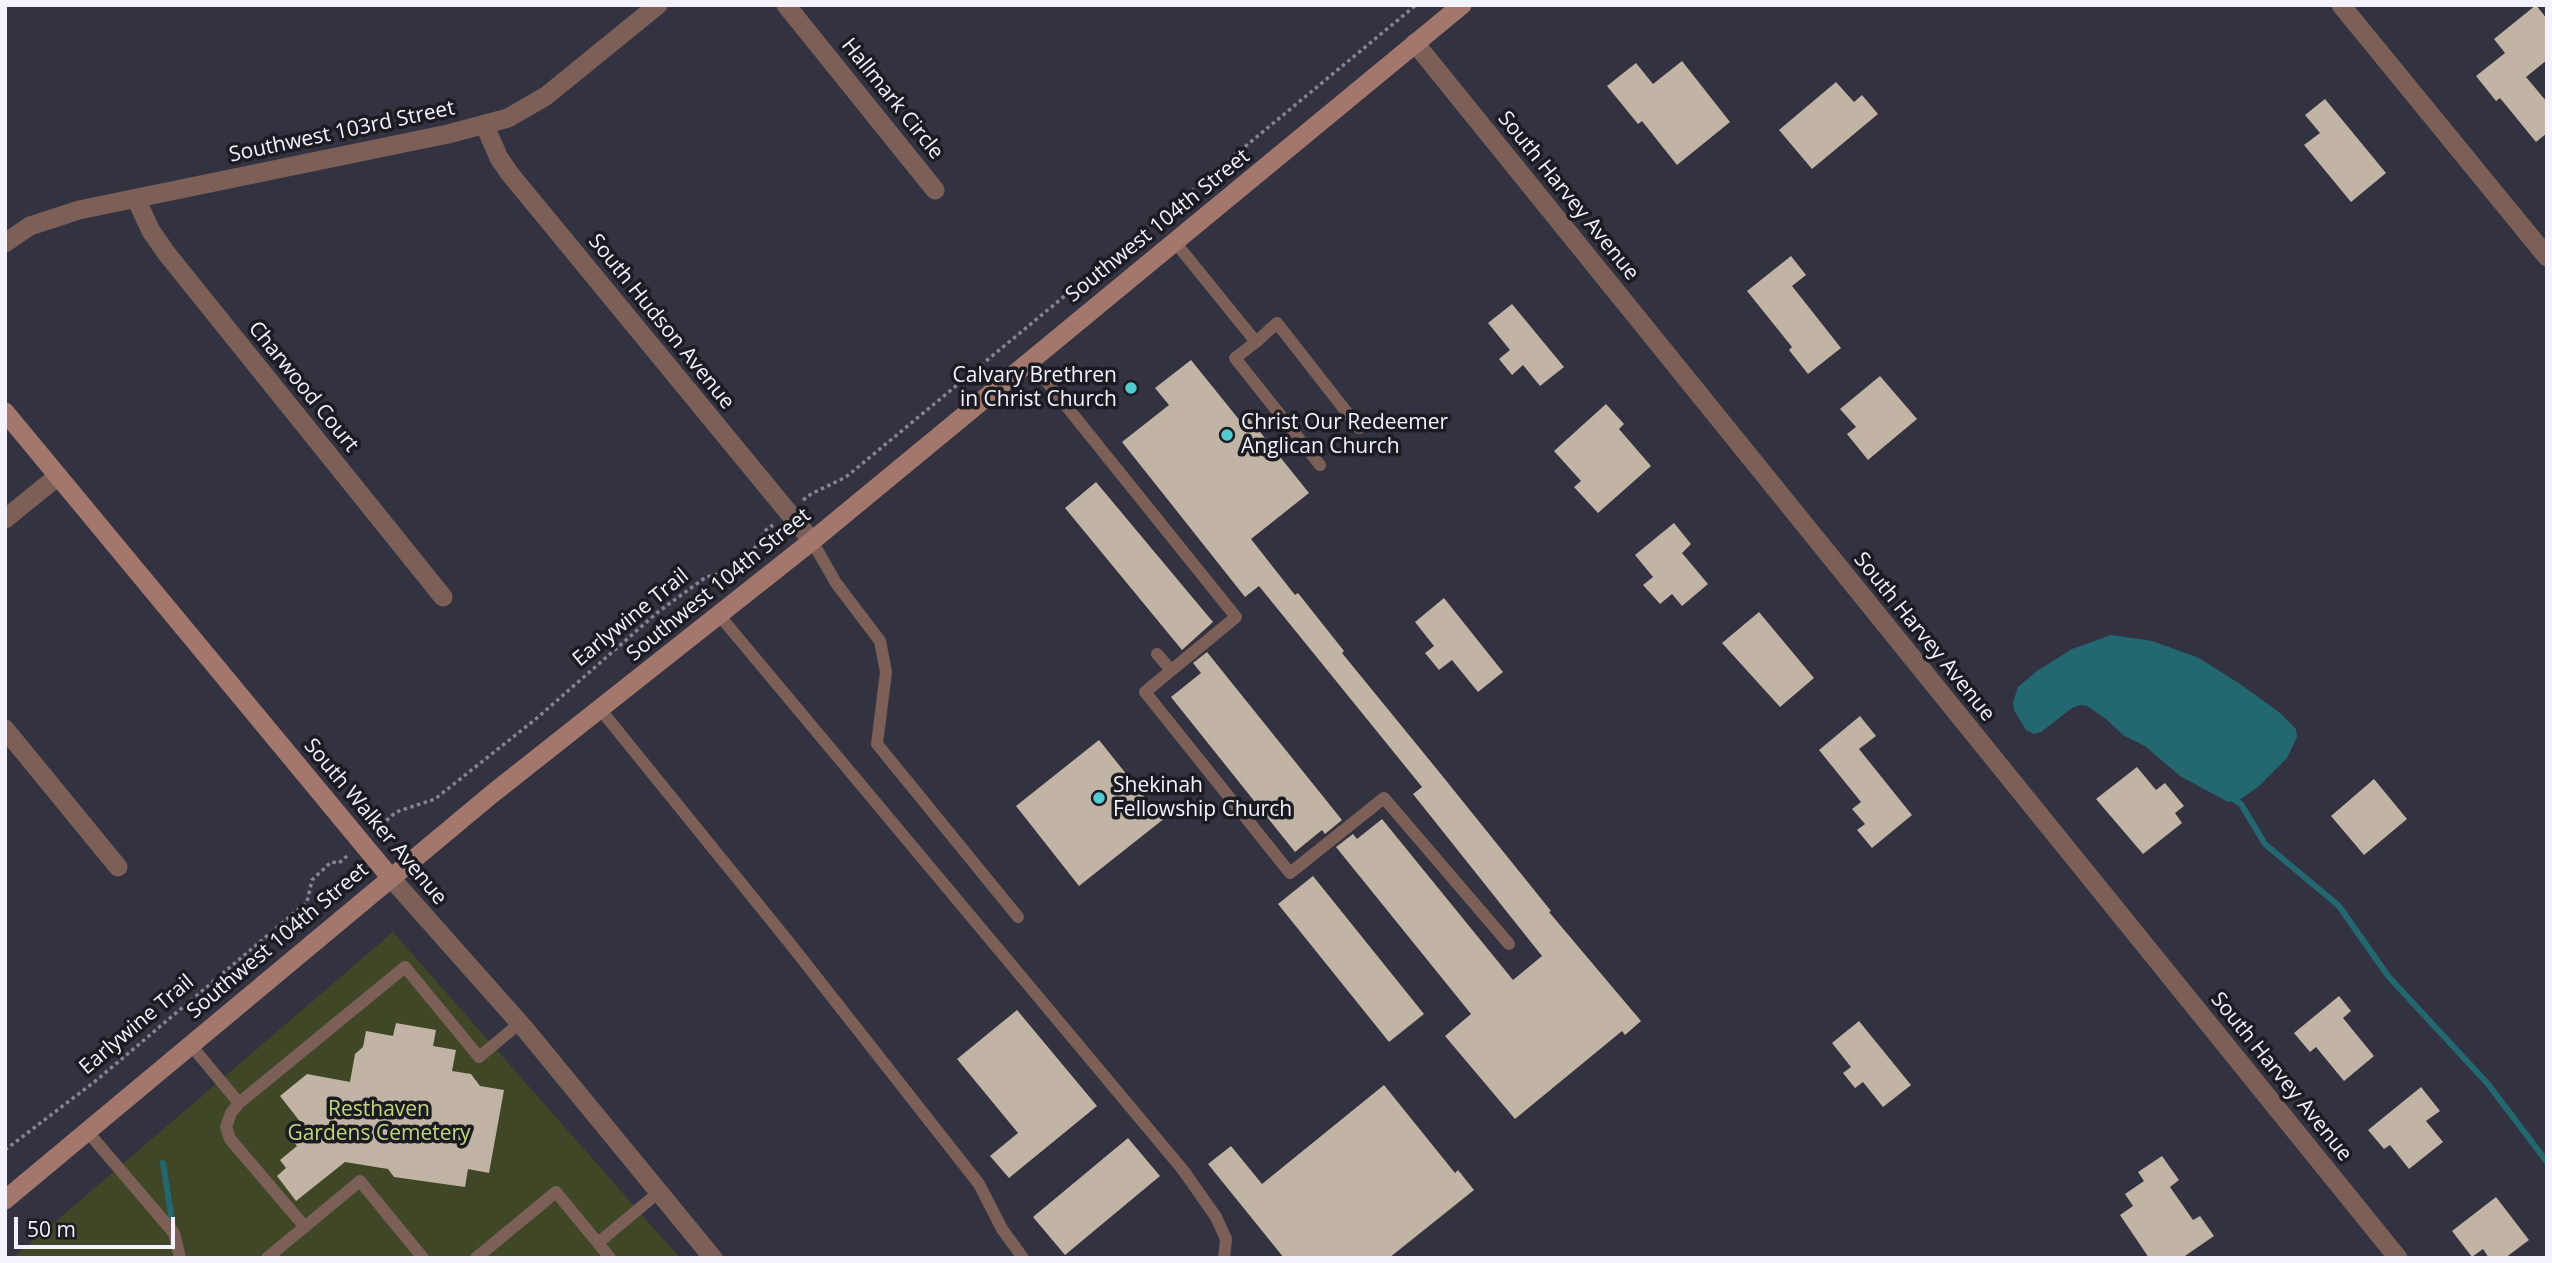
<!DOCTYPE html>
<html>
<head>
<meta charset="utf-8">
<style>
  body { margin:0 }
  #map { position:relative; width:2552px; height:1263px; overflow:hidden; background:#333241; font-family:"Open Sans",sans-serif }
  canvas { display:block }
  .frame { position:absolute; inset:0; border:7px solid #f4f3fd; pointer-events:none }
  .scale { position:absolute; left:14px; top:1217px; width:161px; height:32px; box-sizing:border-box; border:4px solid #f4f3fd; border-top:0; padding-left:9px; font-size:21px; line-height:24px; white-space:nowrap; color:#f4f3fd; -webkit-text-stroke:5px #1b1b22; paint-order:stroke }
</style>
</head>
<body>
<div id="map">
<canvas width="2552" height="1263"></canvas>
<div class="frame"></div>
<div class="scale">50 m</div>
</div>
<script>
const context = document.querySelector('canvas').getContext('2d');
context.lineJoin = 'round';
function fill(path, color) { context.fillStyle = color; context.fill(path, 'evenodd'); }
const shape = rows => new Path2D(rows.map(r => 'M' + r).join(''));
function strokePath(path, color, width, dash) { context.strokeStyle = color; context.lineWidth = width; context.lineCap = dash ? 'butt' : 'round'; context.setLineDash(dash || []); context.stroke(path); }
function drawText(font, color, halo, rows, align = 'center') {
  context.font = font + ' "Open Sans",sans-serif'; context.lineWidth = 7; context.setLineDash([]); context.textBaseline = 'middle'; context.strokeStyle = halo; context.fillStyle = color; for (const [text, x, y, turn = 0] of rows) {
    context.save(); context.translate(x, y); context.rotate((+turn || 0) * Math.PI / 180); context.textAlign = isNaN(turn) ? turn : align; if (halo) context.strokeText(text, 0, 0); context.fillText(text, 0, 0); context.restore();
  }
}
const green = shape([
  [393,932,680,1258,13,1258]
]);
const water = shape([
  [2111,635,2152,641,2199,658,2240,684,2279,712,2296,729,2297,737,2287,758,2259,786,2241,799,2228,802,2180,776,2145,746,2123,735,2106,719,2087,706,2080,705,2072,708,2041,732,2034,734,2026,730,2014,710,2013,702,2018,687,2037,671,2072,649]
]);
const stream = shape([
  [2228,796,2241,804,2265,844,2339,906,2388,976,2488,1084,2547,1162],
  [163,1163,173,1227]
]);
const building = shape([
  [2536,5,2547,19,2547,60,2526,77,2547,102,2547,133,2536,142,2500,98,2496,101,2476,76,2505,53,2494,39],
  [1682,61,1730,122,1677,165,1642,121,1638,124,1607,86,1636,63,1653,84],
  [1836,82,1854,102,1862,95,1878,114,1812,169,1779,130],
  [2325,99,2386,173,2351,202,2304,145,2320,133,2305,115],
  [1791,256,1806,275,1792,286,1841,348,1808,374,1789,350,1792,347,1747,291],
  [1512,304,1564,367,1540,386,1523,365,1512,375,1499,359,1510,350,1488,323],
  [1191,360,1241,422,1248,417,1309,493,1251,539,1295,595,1298,593,1344,651,1342,653,1440,773,1551,911,1549,912,1641,1021,1625,1035,1622,1031,1515,1119,1445,1036,1471,1014,1336,847,1353,834,1357,839,1382,819,1513,980,1542,956,1413,794,1422,787,1259,586,1245,597,1122,442,1169,405,1155,388],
  [1880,376,1917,419,1868,460,1847,434,1856,427,1840,409],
  [1606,404,1624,424,1619,429,1651,466,1598,513,1574,487,1581,481,1554,451],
  [1096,482,1213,622,1182,650,1065,508],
  [1674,523,1691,544,1682,553,1708,584,1682,606,1672,594,1660,604,1643,585,1653,577,1635,555],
  [1444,598,1503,672,1478,692,1452,660,1439,670,1425,653,1434,646,1415,622],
  [1759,612,1814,678,1780,707,1722,643],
  [1207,652,1342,820,1325,834,1322,830,1295,852,1171,697,1201,673,1193,663],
  [1860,716,1876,736,1859,749,1912,815,1872,848,1857,830,1865,824,1852,809,1861,802,1819,750],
  [1099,740,1152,806,1159,800,1170,814,1079,886,1016,806],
  [2137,767,2156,790,2165,783,2184,806,2175,813,2182,823,2143,854,2096,799],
  [2374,779,2407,819,2364,855,2331,816],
  [1313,876,1424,1014,1389,1042,1278,904],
  [2339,996,2351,1011,2343,1018,2374,1056,2344,1081,2316,1047,2310,1052,2294,1033],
  [1017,1010,1097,1106,1009,1178,990,1156,1018,1133,957,1059],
  [1859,1021,1911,1085,1883,1107,1863,1082,1855,1088,1843,1073,1851,1067,1832,1043],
  [396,1023,436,1030,433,1046,456,1050,452,1071,471,1074,480,1086,504,1090,489,1173,468,1169,465,1187,394,1177,388,1169,345,1162,296,1201,277,1176,286,1168,280,1160,297,1146,291,1139,305,1128,280,1096,307,1074,350,1082,355,1054,363,1047,366,1031,393,1036],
  [1384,1085,1455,1173,1458,1170,1474,1190,1389,1258,1284,1258,1208,1164,1231,1146,1262,1184],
  [2421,1087,2440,1111,2426,1121,2443,1142,2409,1169,2390,1145,2384,1149,2368,1130],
  [1128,1138,1160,1176,1065,1255,1033,1217],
  [2162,1156,2179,1180,2170,1187,2193,1220,2200,1216,2214,1236,2182,1258,2149,1258,2120,1215,2133,1206,2125,1194,2144,1181,2138,1172],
  [2496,1197,2529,1240,2505,1258,2489,1258,2483,1249,2472,1257,2452,1231]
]);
const path = shape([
  [803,500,811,494,846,477,1416,5],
  [376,830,396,812,435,799,537,718,658,612,706,577,727,572,751,554,766,530,773,525],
  [5,1150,98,1079,307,902,312,880,331,862,339,863,347,856]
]);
const service = shape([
  [1175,242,1256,342,1277,323,1359,428],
  [1256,342,1235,358,1320,465],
  [1030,361,1236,617,1145,692,1290,873,1384,798,1509,944],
  [812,541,836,583,880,641,886,672,877,744,1018,917],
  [719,615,1183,1170,1216,1217,1226,1239,1224,1258],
  [1157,654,1171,670],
  [600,709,788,941,979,1184,1002,1229,1023,1258],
  [190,1044,239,1103],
  [87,1131,174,1233,180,1258],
  [305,1227,230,1139,226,1127,231,1113,239,1103,405,967,479,1057,520,1023],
  [267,1258,360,1181,423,1258],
  [476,1258,556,1192,598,1243],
  [610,1258,598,1243,659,1192]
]);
const minor = shape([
  [786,5,935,190],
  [2341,5,2547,257],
  [1415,43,2398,1258],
  [485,126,499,158,510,174,812,541],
  [136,199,151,231,167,254,443,597],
  [5,243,30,226,79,210,448,134,508,118,546,96,658,5],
  [5,519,58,476],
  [5,729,118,867],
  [391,878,525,1029,713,1258]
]);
const secondary = shape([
  [5,412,391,878],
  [5,1200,492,794,812,541,1462,5]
]);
const markers = [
  [1131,388,7,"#51ccd2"],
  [1227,435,7,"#51ccd2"],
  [1099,798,7,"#51ccd2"]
];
const streetNames = [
  ["Hallmark Circle",892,99,51],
  ["Southwest 103rd Street",342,132,-12],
  ["South Harvey Avenue",1568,196,51],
  ["Southwest 104th Street",1158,226,-39],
  ["South Hudson Avenue",661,322,51],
  ["Charwood Court",303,387,51],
  ["Southwest 104th Street",719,585,-39],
  ["Earlywine Trail",631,618,-39],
  ["South Harvey Avenue",1924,637,51],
  ["South Walker Avenue",375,822,50],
  ["Southwest 104th Street",278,941,-40],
  ["Earlywine Trail",137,1025,-40],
  ["South Harvey Avenue",2281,1077,51]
];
const poiNames = [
  ["Calvary Brethren",1117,376,"right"],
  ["in Christ Church",1117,400,"right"],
  ["Christ Our Redeemer",1241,423],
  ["Anglican Church",1241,447],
  ["Shekinah",1113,786],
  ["Fellowship Church",1113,810]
];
const parkNames = [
  ["Resthaven",379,1110],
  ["Gardens Cemetery",379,1134]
];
fill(green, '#3f4726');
fill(water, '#236871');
strokePath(stream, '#236871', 6);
fill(building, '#c2b4a5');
strokePath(path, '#858491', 3.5, [3.5, 3.5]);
strokePath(service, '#7c6058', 12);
strokePath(minor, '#7c6058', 19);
strokePath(secondary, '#a3776c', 19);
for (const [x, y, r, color] of markers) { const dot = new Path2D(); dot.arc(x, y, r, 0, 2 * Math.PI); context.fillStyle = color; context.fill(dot); strokePath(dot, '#1b1b22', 2.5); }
drawText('21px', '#f4f3fd', '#1b1b22', streetNames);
drawText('21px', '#f4f3fd', '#1b1b22', poiNames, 'left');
drawText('21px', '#c2d77f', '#1b1b22', parkNames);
</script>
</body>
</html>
